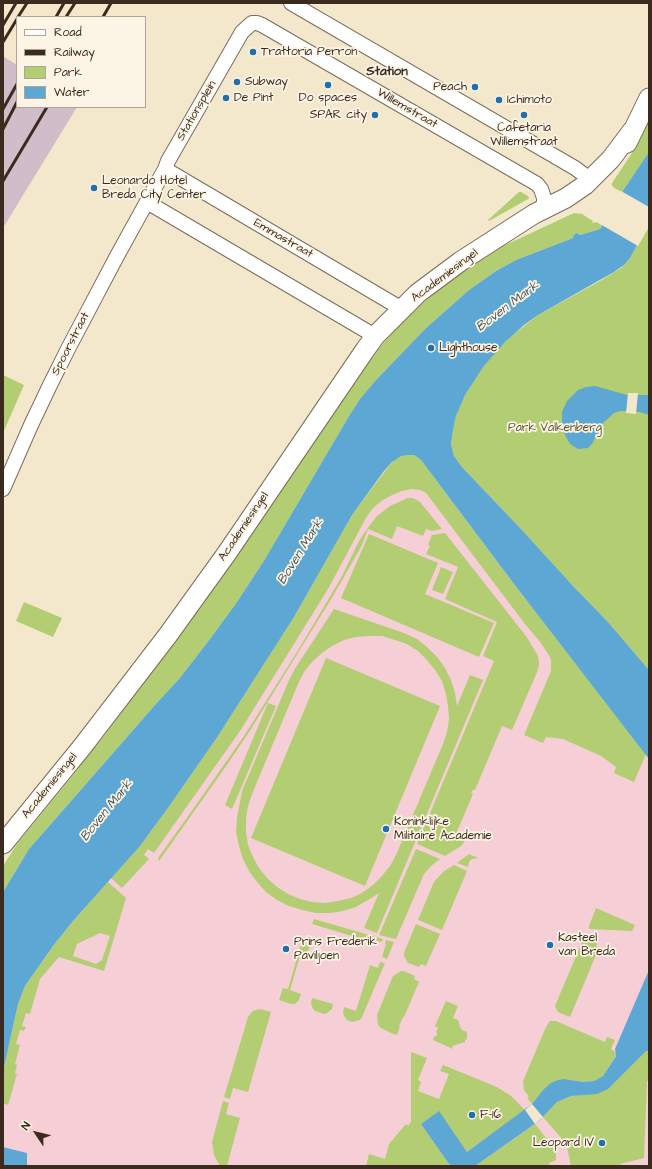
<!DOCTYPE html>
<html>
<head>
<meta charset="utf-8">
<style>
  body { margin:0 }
  #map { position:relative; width:652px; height:1169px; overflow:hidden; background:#f3e8cc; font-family:"Architects Daughter",sans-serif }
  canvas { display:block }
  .frame { position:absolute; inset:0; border:4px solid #3b2a1e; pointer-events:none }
  .legend { position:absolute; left:16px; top:16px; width:130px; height:92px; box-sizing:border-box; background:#fcf5e5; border:1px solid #afa495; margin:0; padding:5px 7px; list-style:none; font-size:12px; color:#3b2a1e }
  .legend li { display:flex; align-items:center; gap:8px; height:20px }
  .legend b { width:20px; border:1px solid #afa495 }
  .north { position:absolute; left:16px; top:1113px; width:40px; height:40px; -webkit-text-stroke:3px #fcf5e5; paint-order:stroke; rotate:305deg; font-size:11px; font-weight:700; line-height:16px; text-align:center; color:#3b2a1e }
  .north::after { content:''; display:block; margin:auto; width:14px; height:18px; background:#3b2a1e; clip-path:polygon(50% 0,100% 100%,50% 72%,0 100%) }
</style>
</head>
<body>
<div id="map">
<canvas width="652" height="1169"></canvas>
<div class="frame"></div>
<ul class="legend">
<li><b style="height:5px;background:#fff"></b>Road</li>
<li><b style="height:5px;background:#3b2a1e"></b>Railway</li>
<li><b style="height:11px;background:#b3cd73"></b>Park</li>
<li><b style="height:11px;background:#5da7d5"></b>Water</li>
</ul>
<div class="north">N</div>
</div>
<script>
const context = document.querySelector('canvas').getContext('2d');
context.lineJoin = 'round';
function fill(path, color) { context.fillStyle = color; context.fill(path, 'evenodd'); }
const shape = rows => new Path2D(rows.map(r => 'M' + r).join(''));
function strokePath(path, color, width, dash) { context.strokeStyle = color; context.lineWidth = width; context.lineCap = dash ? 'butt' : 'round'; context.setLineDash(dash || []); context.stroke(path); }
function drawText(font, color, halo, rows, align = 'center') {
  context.font = font + ' "Architects Daughter",sans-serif'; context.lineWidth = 3.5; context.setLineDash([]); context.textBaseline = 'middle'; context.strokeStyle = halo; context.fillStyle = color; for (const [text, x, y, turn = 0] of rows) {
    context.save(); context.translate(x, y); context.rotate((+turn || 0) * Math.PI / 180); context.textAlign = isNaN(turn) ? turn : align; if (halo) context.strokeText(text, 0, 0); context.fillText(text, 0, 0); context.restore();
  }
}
const built = shape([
  [396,458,514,584,649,759,649,1166,27,1166,27,1153,3,1147,3,1072,25,986,218,736,267,658,352,515]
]);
const industrial = shape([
  [3,56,17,65,17,107,77,107,3,228]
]);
const green = shape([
  [649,120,649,152,622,192,616,189,612,186,612,183,630,156],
  [519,192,521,192,528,196,529,198,528,199,489,221,488,220],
  [574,213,582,214,593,221,592,223,596,222,602,225,600,229,580,235,577,233,573,238,516,260,496,271,469,290,425,329,376,380,360,399,349,416,265,559,237,602,210,639,179,679,155,705,42,834,29,849,3,892,3,866,17,844,79,768,78,767,104,736,185,628,255,530,288,479,379,348,399,326,424,302,453,278,501,247],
  [649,223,649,670,608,622,574,587,522,530,462,467,454,456,451,444,453,430,456,416,461,402,478,373,493,354,510,337,538,315,600,281,621,268,630,258],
  [3,375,24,385,3,433],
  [402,455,414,455,421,460,514,584,646,754,634,782,614,773,616,767,601,756,563,739,546,737,543,743,524,735,551,671,551,661,550,657,541,643,525,624,426,493,420,490,412,489,402,491,392,495,383,500,374,507,367,516,328,589,240,731,154,853,148,849,144,855,149,859,122,888,111,878,140,846,170,805,218,736,294,617,352,515,388,467,396,458],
  [408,498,413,498,420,502,442,529,432,531,426,529,423,536,397,526,392,539,368,529,361,547,333,596,251,729,229,762,159,861,158,858,191,812,244,736,297,652,341,578,359,541,367,529,377,516,390,506],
  [445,533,526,636,538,656,539,663,538,670,512,730,502,726,475,790,473,790,471,793,473,794,455,836,465,841,461,846,445,856,417,844,494,661,483,656,497,622,445,599,458,567,426,554,430,546,428,545,432,535],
  [369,534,438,563,425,594,494,623,479,657,341,598],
  [441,567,453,572,443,594,432,590],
  [24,602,62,618,53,637,16,621],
  [334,609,404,633,417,639,427,647,437,657,445,668,451,680,455,693,457,706,470,675,483,680,377,933,364,928,379,893,368,900,356,907,343,911,330,913,316,913,302,910,289,906,277,900,266,892,257,882,249,871,243,859,239,846,236,832,237,818,242,791,289,680,296,667],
  [369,636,382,636,395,640,407,644,418,651,427,660,435,670,442,681,446,694,448,706,449,719,447,732,443,744,396,855,390,866,382,876,373,885,362,893,351,898,338,901,325,903,312,902,300,899,288,894,277,887,267,878,259,868,253,857,248,845,246,832,246,819,248,806,252,794,298,684,304,672,312,662,322,653,332,646,344,640,356,637],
  [326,658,440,706,365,886,251,838],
  [268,703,276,706,232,809,225,805],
  [416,849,440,859,431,866,424,874,396,939,379,935],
  [469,854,478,858,472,859,469,862,468,867,457,863],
  [454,865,467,871,442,930,418,920,434,882,443,872],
  [108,882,126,898,104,971,59,957,40,979,30,1014,26,1013,22,1026,26,1027,24,1031,20,1030,16,1044,20,1045,15,1064,17,1065,15,1073,17,1074,8,1105,3,1103,3,1072,18,1004,25,986,53,946,73,921],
  [100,933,110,936,102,960,96,964,73,956,77,944],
  [596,908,635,925,632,931,589,929,589,926],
  [314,919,383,939,382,942,363,937,362,939,312,924],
  [416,924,440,934,426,966,421,964,419,967,408,963,404,956,404,953],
  [586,938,597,938,596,955,570,1017,558,1012,555,1006,582,942],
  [386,940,394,942,387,959,382,957,386,944,385,944],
  [301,944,310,946,306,957,300,956,290,990,301,994,299,1000,295,1004,291,1004,279,1000,283,988,288,989],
  [380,962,385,963,362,1017,360,1020,352,1022,347,1020,344,1016,343,1013,344,1007,356,1011,370,965,378,968],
  [401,971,404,971,415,976,414,979,419,982,404,1017,403,1017,399,1026,400,1026,397,1035,391,1033,381,1028,378,1025,377,1015,393,976],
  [312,998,333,1004,332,1009,327,1013,324,1014,315,1011,313,1009,311,1003],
  [446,1001,458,1006,453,1018,458,1020,460,1027,462,1030,467,1032,467,1039,465,1040,465,1042,452,1046,453,1049,433,1040,434,1037,437,1035,437,1033,436,1032,438,1028,435,1026],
  [260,1009,271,1012,248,1092,233,1088,230,1099,224,1097,248,1017,253,1011],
  [550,1021,556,1021,605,1042,607,1037,615,1040,611,1049,615,1052,616,1055,603,1076,594,1081,585,1082,564,1079,543,1090,532,1104,527,1098,529,1097,524,1090,523,1081,546,1027],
  [646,1051,649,1051,649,1081,647,1081,644,1158,620,1164,621,1166,571,1166,567,1147,563,1140,543,1117,557,1102,571,1096,579,1095],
  [411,1052,427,1058,418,1080,421,1082,418,1091,439,1099,449,1074,440,1071,443,1065,497,1087,511,1096,525,1110,467,1152,439,1112,421,1124,449,1164,453,1166,366,1166,369,1154,385,1159,389,1144,406,1124,408,1126,411,1122],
  [223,1101,229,1103,226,1114,240,1118,227,1166,220,1166,214,1155,212,1142],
  [535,1124,554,1148,556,1154,556,1160,549,1163,549,1166,475,1166]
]);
const water = shape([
  [649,152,649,223,630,258,624,265,614,272,538,315,524,325,505,342,483,367,465,395,456,416,453,430,451,444,454,456,462,467,522,530,574,587,608,622,649,670,649,759,514,584,421,460,414,455,407,455,401,456,392,462,384,471,352,515,294,617,218,736,170,805,140,846,73,921,53,946,25,986,18,1004,3,1072,3,892,29,849,155,705,179,679,210,639,237,602,265,559,349,416,360,399,376,380,425,329,469,290,496,271,516,260,573,238,574,235,577,233,580,235,600,229,622,192],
  [595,386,627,395,649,395,649,415,640,412,626,411,620,411,614,413,602,424,592,444,588,448,578,449,570,444,565,435,563,429,562,420,562,412,567,401,578,390,586,387],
  [649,970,649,1051,646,1051,608,1089,597,1094,571,1096,557,1102,539,1121,475,1166,453,1166,449,1164,421,1124,439,1111,467,1152,532,1104,543,1090,551,1083,558,1080,564,1079,584,1082,594,1081,603,1076,616,1056,615,1049],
  [3,1147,27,1153,27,1166,3,1166]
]);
const pier = shape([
  [621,191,649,207,649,227,638,246,600,224],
  [628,393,638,393,636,414,626,413],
  [532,1104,543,1117,535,1124,525,1110]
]);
const street = shape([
  [291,3,575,168,591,180],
  [165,169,402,309],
  [147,202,375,336],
  [3,489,31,425,50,385,69,347,117,256,165,169,168,161,242,32,252,23,257,23,262,25,537,184,541,189,544,198,544,202,541,211]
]);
const secondary = shape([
  [627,143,649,98],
  [3,844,82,747,168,635,227,553,365,350,375,336,418,293,461,261,534,214,566,198,585,185,611,159,632,131]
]);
const rail = shape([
  [18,17,27,3],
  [56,17,64,3],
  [66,17,75,3],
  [103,17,111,3],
  [3,25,16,3],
  [3,42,17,19],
  [3,109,17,84],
  [3,129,17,102],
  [3,181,47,107]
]);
const markers = [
  [253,52,4,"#1f6fb2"],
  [237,82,4,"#1f6fb2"],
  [328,85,4,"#1f6fb2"],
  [475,87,4,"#1f6fb2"],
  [226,98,4,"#1f6fb2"],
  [499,100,4,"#1f6fb2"],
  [375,115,4,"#1f6fb2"],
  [524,115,4,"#1f6fb2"],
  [94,188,4,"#1f6fb2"],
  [431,348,4,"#1f6fb2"],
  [386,829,4,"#1f6fb2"],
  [550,945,4,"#1f6fb2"],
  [286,949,4,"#1f6fb2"],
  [472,1115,4,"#1f6fb2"],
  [602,1143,4,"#1f6fb2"]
];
const poiNames = [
  ["Trattoria Perron",261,52],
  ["Subway",245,82],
  ["Peach",467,87,"right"],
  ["De Pint",234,98],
  ["Do spaces",328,98,"center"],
  ["Ichimoto",507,100],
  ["SPAR city",367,115,"right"],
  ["Cafetaria",524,128,"center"],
  ["Willemstraat",524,142,"center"],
  ["Leonardo Hotel",102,181],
  ["Breda City Center",102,195],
  ["Lighthouse",439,348],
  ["Koninklijke",394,822],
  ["Militaire Academie",394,836],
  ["Kasteel",558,938],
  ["van Breda",558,952],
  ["Prins Frederik",294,942],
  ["Paviljoen",294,956],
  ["F-16",480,1115],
  ["Leopard IV",594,1143,"right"]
];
const streetNames = [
  ["Willemstraat",407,109,30],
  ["Stationsplein",197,111,-60],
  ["Emmastraat",283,239,30],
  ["Academiesingel",445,276,-37],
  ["Spoorstraat",71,344,-63],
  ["Academiesingel",244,527,-56],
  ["Academiesingel",50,786,-51]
];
const parkNames = [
  ["Park Valkenberg",555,428]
];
const neighbourhoodNames = [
  ["Station",387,72]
];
const waterNames = [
  ["Boven Mark",508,307,-37],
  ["Boven Mark",301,552,-58],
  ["Boven Mark",107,811,-51]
];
fill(built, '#f6cfd6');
fill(industrial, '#d1bdc9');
fill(green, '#b3cd73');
fill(water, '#5da7d5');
fill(pier, '#f3e8cc');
strokePath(street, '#7b6c5b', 16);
strokePath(secondary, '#7b6c5b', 21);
strokePath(street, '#fff', 14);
strokePath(secondary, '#fff', 19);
strokePath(rail, '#3b2a1e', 3);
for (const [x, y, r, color] of markers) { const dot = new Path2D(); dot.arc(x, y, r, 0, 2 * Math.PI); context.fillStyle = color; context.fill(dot); strokePath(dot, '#fcf5e5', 1.5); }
drawText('12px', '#3b2a1e', '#fcf5e5', poiNames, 'left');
drawText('12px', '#3b2a1e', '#fcf5e5', streetNames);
drawText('12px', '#595333', '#fcf5e5', parkNames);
drawText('bold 13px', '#3b2a1e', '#fcf5e5', neighbourhoodNames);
drawText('italic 13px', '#47565e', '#fcf5e5', waterNames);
</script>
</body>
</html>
